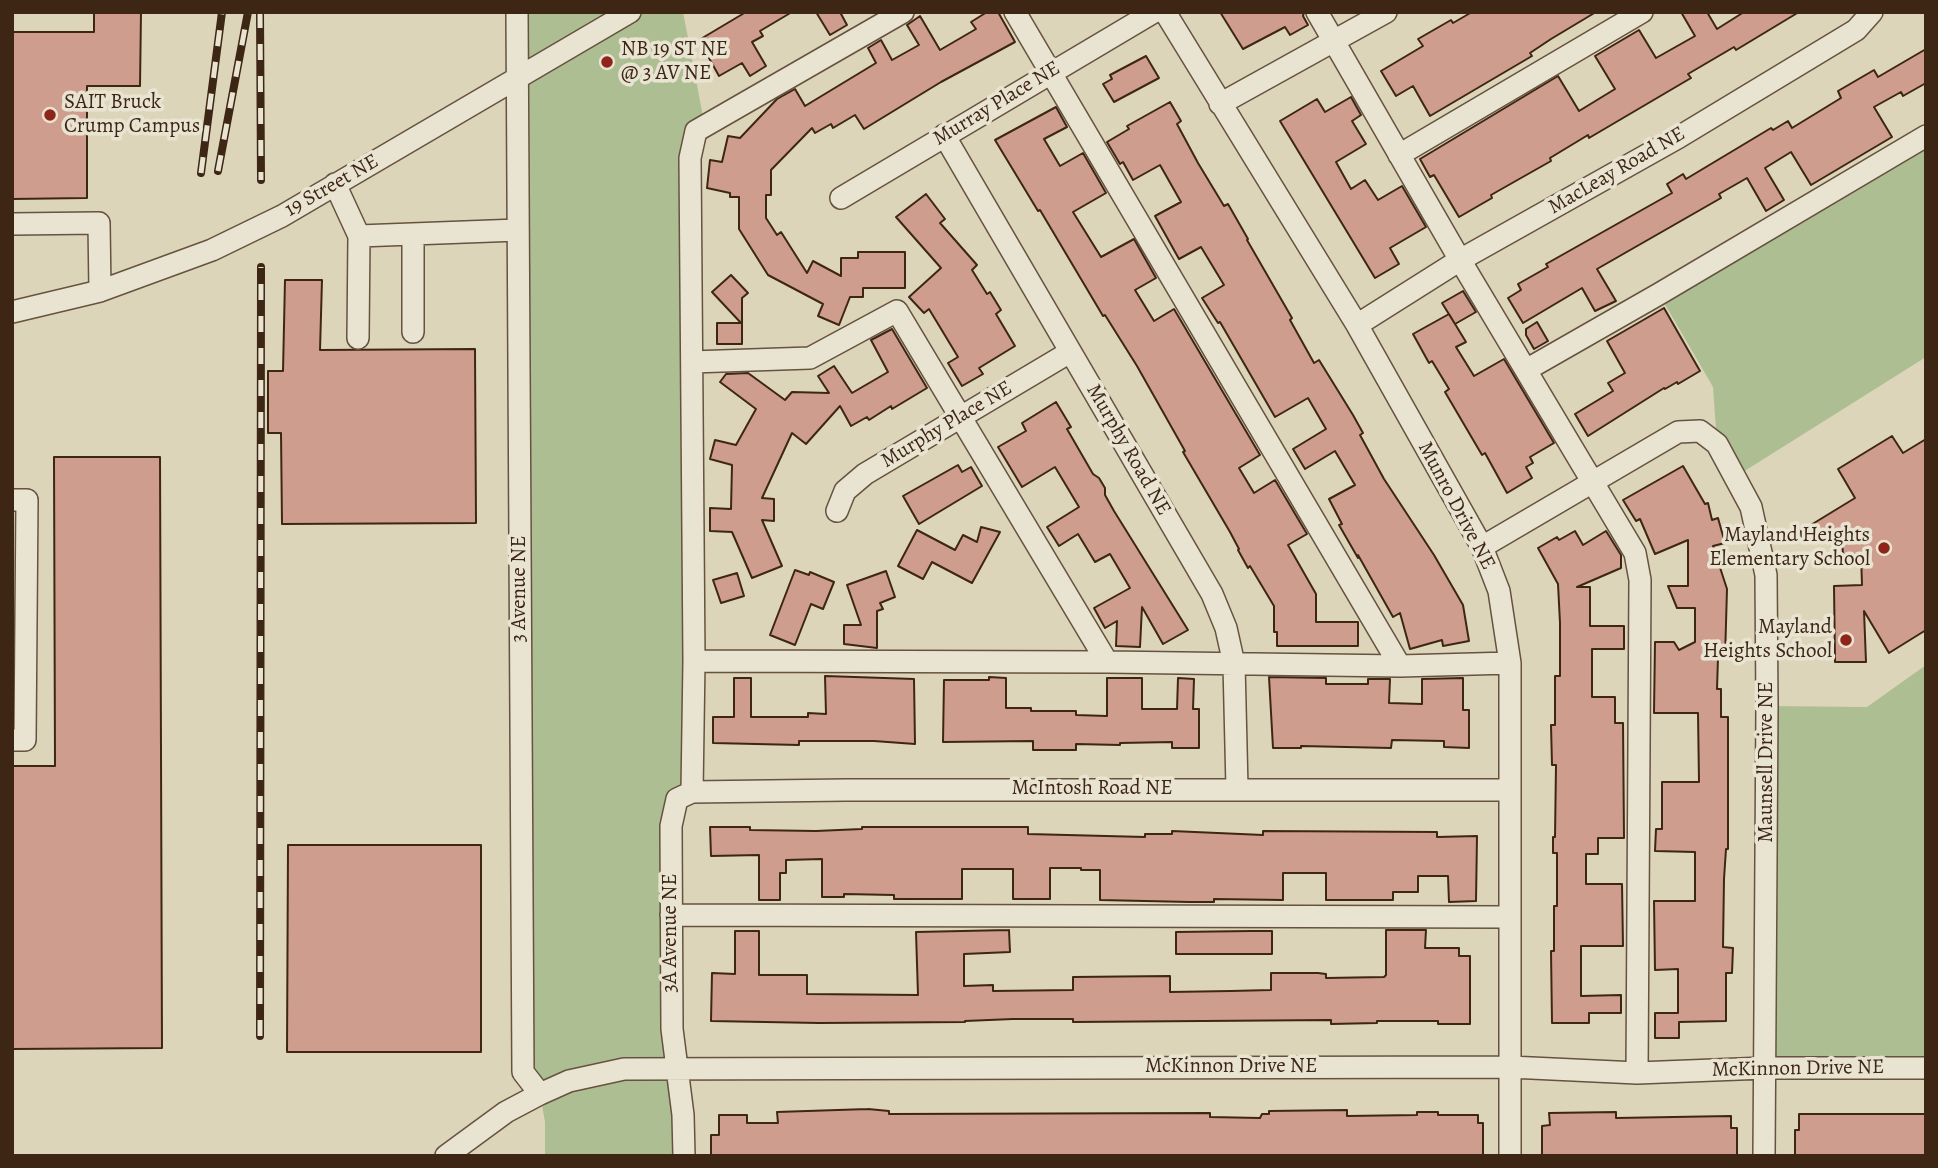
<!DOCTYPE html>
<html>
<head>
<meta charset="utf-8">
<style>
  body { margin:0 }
  #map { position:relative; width:1938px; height:1168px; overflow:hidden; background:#ddd5b9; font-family:Alegreya,serif }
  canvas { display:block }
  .frame { position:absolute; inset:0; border:14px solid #3e2615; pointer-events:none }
</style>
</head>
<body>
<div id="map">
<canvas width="1938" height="1168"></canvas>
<div class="frame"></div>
</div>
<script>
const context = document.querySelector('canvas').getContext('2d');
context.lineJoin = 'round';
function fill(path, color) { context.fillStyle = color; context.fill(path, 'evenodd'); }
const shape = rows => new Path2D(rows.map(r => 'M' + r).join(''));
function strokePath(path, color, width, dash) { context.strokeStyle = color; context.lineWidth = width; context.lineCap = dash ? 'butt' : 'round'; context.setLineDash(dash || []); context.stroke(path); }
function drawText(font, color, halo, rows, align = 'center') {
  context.font = font + ' Alegreya,serif'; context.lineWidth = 7; context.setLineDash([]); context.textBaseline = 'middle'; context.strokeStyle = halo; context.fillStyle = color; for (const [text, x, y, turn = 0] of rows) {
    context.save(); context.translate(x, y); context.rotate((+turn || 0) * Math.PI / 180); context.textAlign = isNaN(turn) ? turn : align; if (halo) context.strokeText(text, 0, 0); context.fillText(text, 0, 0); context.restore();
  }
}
const green = shape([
  [518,12,683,12,705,127,696,132,692,792,677,799,684,1156,545,1156,545,1122,540,1094,523,1072],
  [1926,136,1926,357,1735,477,1717,444,1713,387,1659,294],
  [1926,665,1926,1068,1765,1068,1767,706,1867,707]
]);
const building = shape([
  [94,12,141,12,140,86,87,86,87,198,12,199,12,32,94,32,94,12],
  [746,12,792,12,760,31,763,36,752,42,766,66,750,76,742,63,719,76,699,40,746,12],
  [816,12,840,12,847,25,830,35,816,12],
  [987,12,998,12,1015,42,941,82,864,129,855,115,833,128,831,124,815,133,812,128,771,170,771,195,766,195,766,218,777,235,781,232,807,273,813,261,841,276,841,258,858,258,858,252,905,252,905,288,863,288,863,297,850,297,839,325,818,316,823,304,768,275,739,229,739,197,730,197,730,193,707,188,710,160,722,162,728,136,740,138,777,99,795,89,805,106,876,63,868,48,881,40,892,60,919,45,907,25,920,16,940,50,976,29,971,22,987,12],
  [1220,12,1304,12,1303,16,1308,25,1290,35,1285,27,1243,49,1220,12],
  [1472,12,1596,12,1551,39,1530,53,1532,56,1430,116,1413,86,1396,96,1381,71,1423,46,1418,39,1451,20,1453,23,1472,12],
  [1681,12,1707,12,1717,29,1744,12,1799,12,1736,50,1734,47,1688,74,1691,78,1589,138,1588,135,1550,158,1551,161,1491,195,1492,198,1459,217,1434,175,1430,177,1420,159,1558,76,1579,111,1615,89,1595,56,1639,30,1656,58,1695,36,1681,12],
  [1926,49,1926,83,1903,96,1901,92,1874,107,1892,137,1811,185,1791,152,1765,168,1784,200,1766,211,1747,178,1719,194,1721,198,1597,269,1616,301,1595,311,1582,288,1523,323,1508,298,1521,290,1518,284,1548,267,1546,264,1672,193,1667,184,1683,174,1686,179,1771,128,1773,130,1788,121,1792,128,1841,98,1838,91,1874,70,1878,77,1926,49],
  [1146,56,1159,78,1114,102,1103,84,1112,79,1110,75,1146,56],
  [1351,97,1361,115,1352,121,1366,144,1336,162,1351,189,1365,180,1378,200,1402,186,1426,227,1390,248,1399,264,1375,278,1280,121,1317,99,1325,112,1351,97],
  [1170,102,1181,121,1177,124,1198,163,1224,206,1228,204,1248,239,1247,240,1292,318,1290,320,1314,363,1319,360,1353,415,1363,433,1360,435,1384,479,1434,555,1463,605,1469,641,1443,646,1442,640,1410,649,1400,613,1393,617,1358,555,1358,558,1339,525,1342,524,1329,499,1355,485,1335,451,1305,469,1293,449,1326,429,1308,398,1275,417,1220,322,1218,323,1202,298,1224,285,1201,247,1179,259,1155,216,1181,202,1160,165,1133,180,1123,162,1120,164,1107,142,1129,129,1127,126,1170,102],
  [1056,107,1067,127,1044,139,1060,166,1083,153,1106,193,1073,212,1101,257,1134,239,1156,278,1135,290,1154,321,1174,309,1260,455,1239,468,1254,493,1275,480,1307,534,1288,545,1316,594,1316,622,1358,622,1358,646,1277,646,1277,632,1274,632,1274,606,1250,566,1248,568,1238,550,1239,549,1230,532,1183,452,1185,451,1137,366,1105,315,1103,316,1040,210,1038,211,995,140,1056,107],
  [926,194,945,219,940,223,977,265,972,270,987,294,990,292,1001,310,996,314,1015,346,979,368,983,374,962,386,948,363,958,357,929,309,924,313,909,297,941,268,896,217,926,194],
  [731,275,748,293,742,298,742,344,717,344,717,323,741,323,712,292,731,275],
  [285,280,322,280,320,350,475,349,476,523,282,524,281,433,268,433,268,371,283,371,285,280],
  [1463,291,1476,312,1455,324,1442,303,1463,291],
  [1664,308,1700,371,1678,384,1677,382,1665,389,1664,388,1588,436,1575,414,1613,391,1608,383,1625,373,1607,341,1664,308],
  [1449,314,1466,342,1456,347,1474,376,1504,359,1554,443,1530,457,1533,463,1526,467,1532,478,1507,493,1485,453,1482,455,1445,392,1449,389,1432,361,1429,363,1413,334,1449,314],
  [1537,322,1548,341,1534,349,1526,335,1526,329,1537,322],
  [892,329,927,388,892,409,891,406,869,420,867,417,851,426,840,406,806,444,792,433,762,498,774,499,774,521,762,520,782,566,752,578,732,532,710,531,710,508,731,509,732,465,710,459,715,440,736,445,756,409,720,382,726,374,748,373,785,400,792,392,829,393,818,376,834,366,852,393,888,372,871,340,892,329],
  [1056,402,1071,427,1067,429,1093,474,1099,478,1105,488,1105,495,1114,511,1188,630,1163,644,1142,607,1140,647,1116,646,1117,621,1105,628,1094,608,1130,588,1110,554,1095,562,1078,534,1059,546,1047,527,1079,507,1055,467,1022,487,998,447,1026,431,1022,423,1056,402],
  [1892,436,1903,453,1926,439,1926,630,1889,653,1864,611,1866,662,1835,662,1834,586,1862,585,1861,554,1843,554,1842,541,1802,543,1801,531,1855,498,1838,469,1892,436],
  [54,457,160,457,162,1048,12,1049,12,766,55,766,54,457],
  [958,465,962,472,971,467,982,486,919,524,903,496,958,465],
  [1683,466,1705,504,1708,503,1712,520,1718,518,1725,543,1713,546,1727,589,1725,658,1718,658,1717,689,1721,689,1721,717,1728,717,1728,849,1726,849,1724,879,1723,947,1733,948,1732,973,1726,973,1726,1021,1679,1022,1679,1038,1655,1038,1655,1013,1678,1013,1678,969,1655,970,1654,901,1695,901,1695,852,1655,851,1656,829,1662,829,1662,782,1699,782,1698,713,1654,713,1655,642,1674,642,1679,650,1695,642,1695,608,1677,608,1668,586,1688,586,1688,540,1655,554,1640,519,1636,521,1623,500,1683,466],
  [981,527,1000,532,972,583,932,562,923,579,898,566,917,530,955,550,963,535,977,542,981,527],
  [1575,531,1583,545,1606,531,1621,555,1621,568,1577,587,1590,587,1590,626,1624,626,1624,649,1592,649,1592,697,1615,697,1615,723,1623,723,1624,838,1598,838,1598,854,1586,854,1586,884,1622,884,1623,946,1581,946,1581,996,1621,995,1621,1013,1589,1013,1589,1023,1552,1023,1551,951,1554,951,1554,906,1557,906,1557,853,1553,853,1553,837,1555,837,1556,765,1552,765,1551,725,1555,725,1555,676,1560,676,1560,623,1558,584,1538,548,1557,537,1559,540,1575,531],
  [795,570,809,575,810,572,834,582,823,609,811,604,795,645,770,635,795,570],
  [886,571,895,597,880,603,883,609,877,611,877,648,844,644,844,625,861,625,847,585,886,571],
  [737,573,744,596,721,603,713,580,737,573],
  [825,676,914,679,915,744,874,741,799,741,799,745,713,743,713,717,734,717,734,678,751,678,751,717,808,717,808,713,826,714,825,676],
  [989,677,1006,678,1006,708,1031,708,1031,711,1076,711,1076,715,1107,716,1107,678,1142,678,1142,709,1177,709,1178,678,1194,679,1193,709,1199,709,1199,748,1172,748,1172,742,1120,743,1120,745,1076,744,1076,750,1033,750,1033,741,943,742,944,680,989,680,989,677],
  [1269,677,1326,678,1326,684,1368,684,1368,679,1390,679,1389,703,1422,704,1422,679,1463,678,1463,710,1469,710,1469,748,1444,747,1444,741,1392,740,1391,748,1301,746,1301,748,1273,748,1269,677],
  [710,827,750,827,750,830,816,831,862,829,862,827,1028,827,1028,834,1145,837,1145,834,1172,834,1172,831,1263,835,1263,831,1437,832,1437,837,1477,836,1476,901,1449,902,1448,876,1418,876,1418,892,1393,892,1393,900,1326,900,1326,873,1283,873,1283,900,1214,899,1214,902,1190,902,1100,900,1100,870,1081,870,1081,868,1050,868,1050,899,1013,899,1013,869,962,869,962,899,894,899,894,895,844,894,844,897,822,897,822,859,786,860,786,873,780,873,780,900,759,900,759,855,711,856,710,827],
  [288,845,481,845,481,1052,287,1052,288,845],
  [1009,930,1010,952,964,954,964,986,993,985,993,991,1073,990,1073,977,1170,976,1170,992,1231,991,1271,990,1271,973,1318,973,1326,974,1326,978,1384,977,1386,975,1386,930,1426,930,1425,948,1459,948,1459,956,1470,956,1470,1024,1438,1024,1438,1021,1377,1021,1377,1023,1331,1024,1331,1020,1073,1022,1073,1019,1013,1019,965,1021,965,1022,819,1023,711,1021,712,973,735,974,735,931,759,931,759,975,807,975,807,994,918,995,916,932,1009,930],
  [1251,931,1272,931,1272,954,1176,954,1176,932,1251,931],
  [868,1109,889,1111,889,1114,1210,1113,1210,1117,1260,1118,1262,1114,1269,1114,1269,1111,1347,1110,1347,1116,1417,1115,1417,1112,1438,1112,1438,1115,1478,1115,1478,1123,1483,1123,1483,1156,711,1156,711,1135,719,1135,719,1115,747,1115,747,1123,778,1123,777,1112,868,1109],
  [1616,1112,1616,1118,1731,1116,1731,1128,1737,1128,1737,1156,1542,1156,1542,1126,1550,1125,1549,1113,1616,1112],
  [1799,1114,1926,1114,1926,1156,1795,1156,1795,1130,1799,1130,1799,1114]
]);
const minor = shape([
  [517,12,523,1072,540,1094],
  [1015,12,1400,666],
  [1165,12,1357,325,1482,547,1499,591,1510,663,1510,1156],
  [1317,12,1460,260,1635,553,1640,580,1637,1073],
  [1220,104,1386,12],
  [944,135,1212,594,1226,628,1234,664,1237,788],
  [1399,155,1642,12],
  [335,184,359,236,358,338],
  [841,198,1154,12],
  [12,224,99,223,100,291],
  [413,234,413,332],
  [359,236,518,230],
  [12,312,100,291,212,250,282,216,630,12],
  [1357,325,1460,260,1679,137,1856,30,1872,12],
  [692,362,810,358,897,311,1107,662],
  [1526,370,1659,294,1926,136],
  [12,500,27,500,25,740,12,740],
  [837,511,845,491,865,474,1070,352],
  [1482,547,1678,432,1700,431,1717,444,1751,507,1766,575,1767,706,1764,1156],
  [694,661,1107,662,1400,666,1510,663],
  [692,792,694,661,690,158,696,131,903,12],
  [671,915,1510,917],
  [446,1156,506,1112,540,1094,569,1081,624,1069,1510,1067,1637,1073,1765,1068,1926,1068],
  [684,1156,683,1115,672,1029,671,826,677,799,692,792,846,790,1509,790]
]);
const rail = shape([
  [260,12,261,180],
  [218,171,248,12],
  [201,173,222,12],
  [260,1036,261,267]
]);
const markers = [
  [607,62,7,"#8f2418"],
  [50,115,7,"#8f2418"],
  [1884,548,7,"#8f2418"],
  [1846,640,7,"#8f2418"]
];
const poiNames = [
  ["NB 19 ST NE",621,50],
  ["@ 3 AV NE",621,74],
  ["SAIT Bruck",64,103],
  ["Crump Campus",64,127],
  ["Mayland Heights",1870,536,"right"],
  ["Elementary School",1870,560,"right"],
  ["Mayland",1832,628,"right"],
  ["Heights School",1832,652,"right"]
];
const streetNames = [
  ["Murray Place NE",997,104,-31],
  ["MacLeay Road NE",1617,171,-30],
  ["19 Street NE",332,186,-30],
  ["Murphy Place NE",947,425,-31],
  ["Murphy Road NE",1128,450,60],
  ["Munro Drive NE",1456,506,62],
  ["3 Avenue NE",520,589,-90],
  ["Maunsell Drive NE",1767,762,-90],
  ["McIntosh Road NE",1092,789],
  ["3A Avenue NE",671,933,-90],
  ["McKinnon Drive NE",1231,1067],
  ["McKinnon Drive NE",1798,1069,-1]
];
fill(green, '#adbe92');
fill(building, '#cf9d8d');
strokePath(building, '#3e2615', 2);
strokePath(minor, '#66523e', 24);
strokePath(minor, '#e9e4d2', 21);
strokePath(rail, '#3e2615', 8);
strokePath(rail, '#e9e4d2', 5, [16]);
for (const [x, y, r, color] of markers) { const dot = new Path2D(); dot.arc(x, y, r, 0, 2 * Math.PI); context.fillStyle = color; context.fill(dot); strokePath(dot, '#e9e4d2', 2.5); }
drawText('21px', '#3e2615', '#e9e4d2', poiNames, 'left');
drawText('21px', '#3e2615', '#e9e4d2', streetNames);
</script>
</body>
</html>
